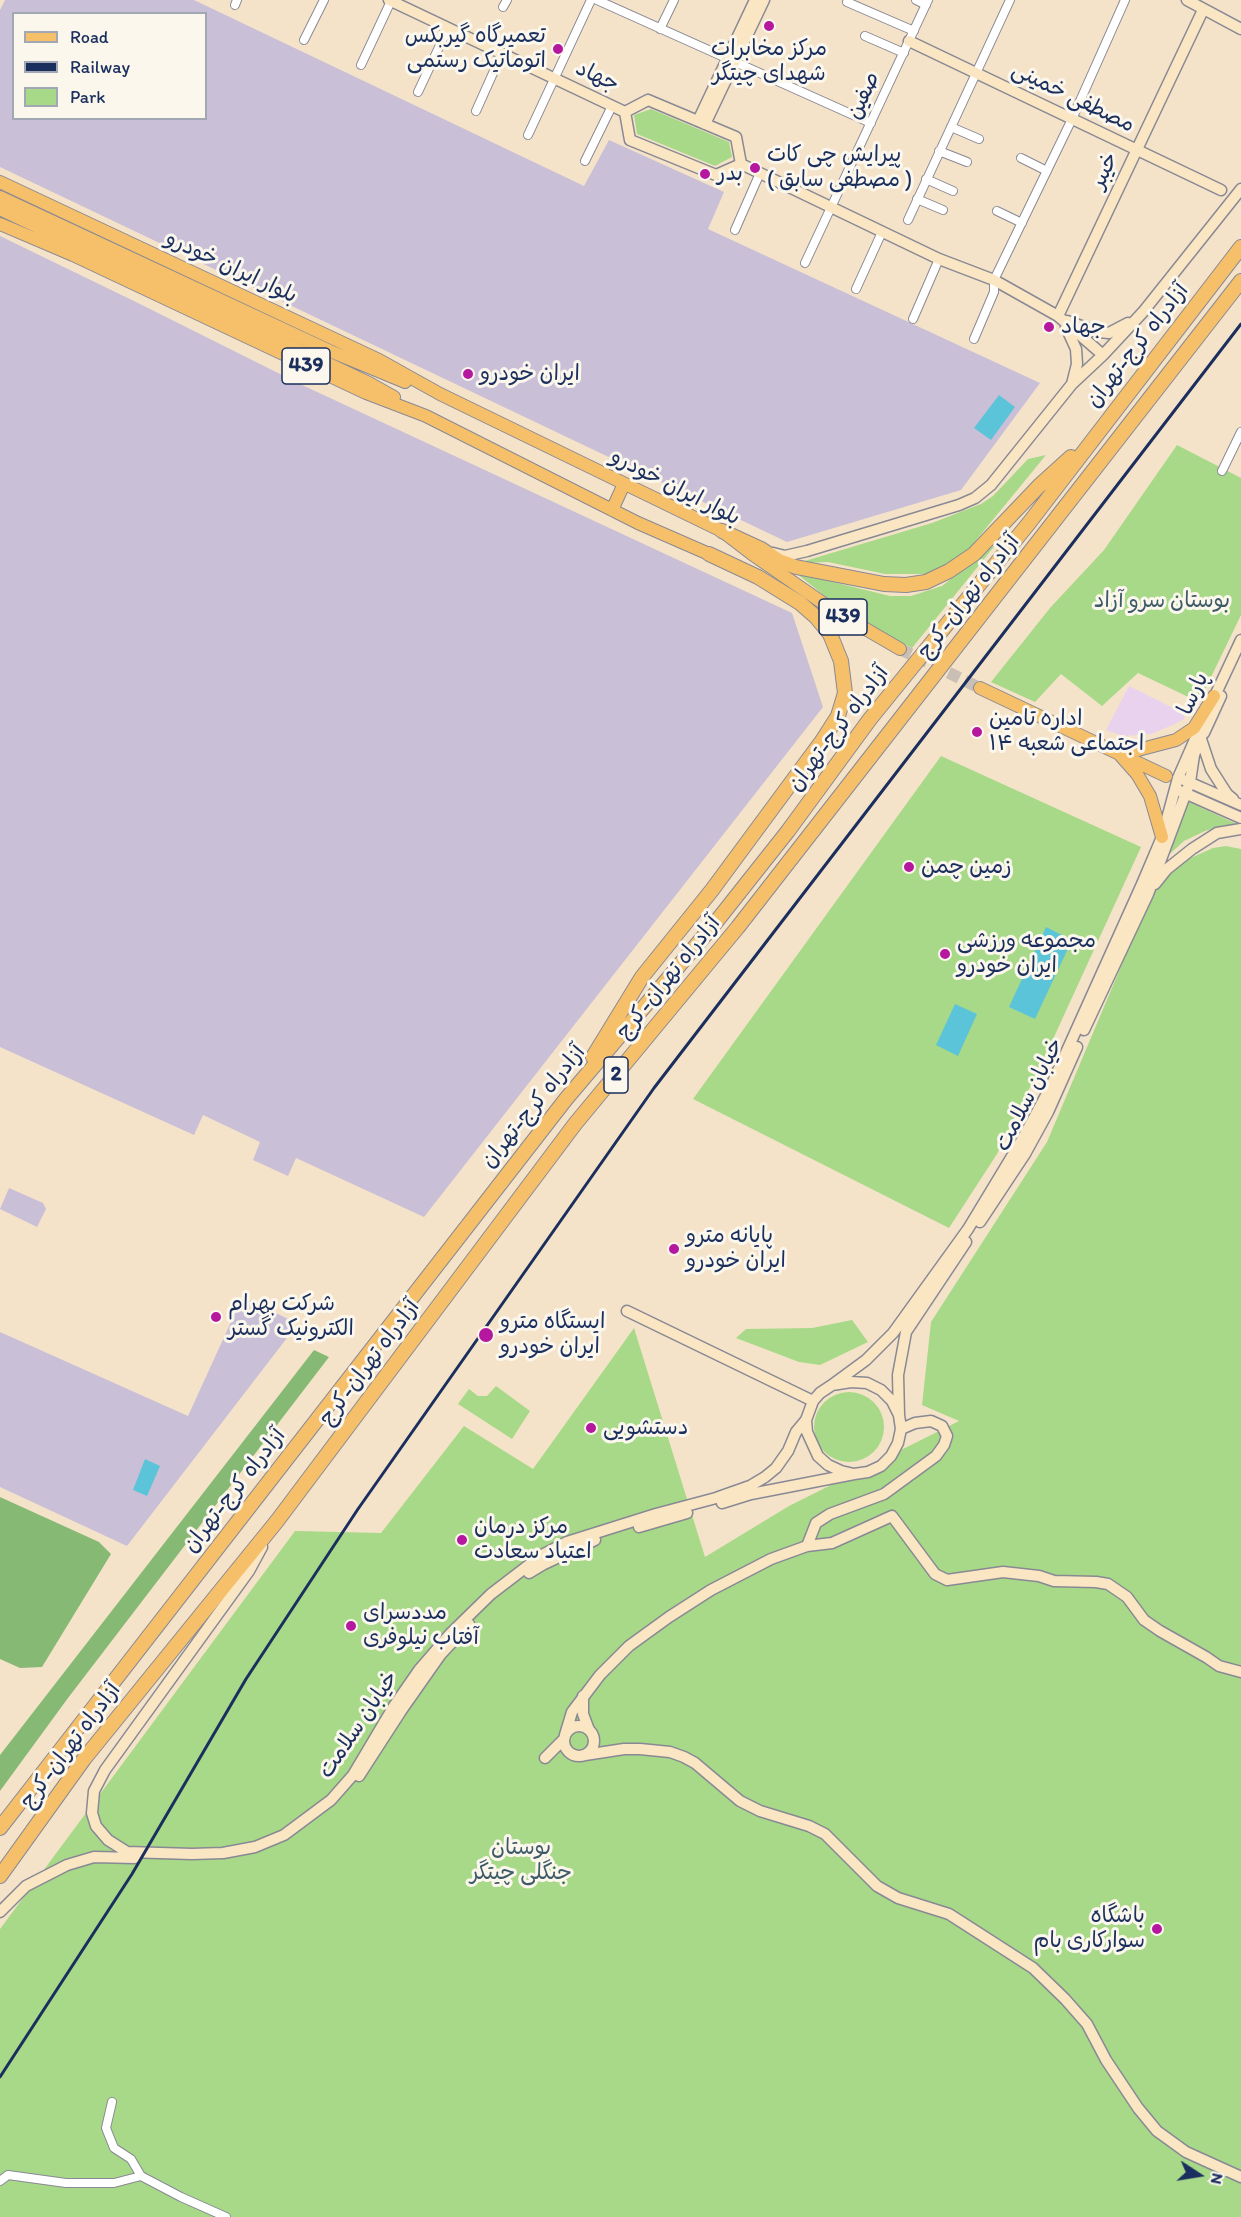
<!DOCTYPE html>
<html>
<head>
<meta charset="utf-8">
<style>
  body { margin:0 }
  #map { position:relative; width:1241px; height:2217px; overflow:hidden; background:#f5e3c9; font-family:Itim,sans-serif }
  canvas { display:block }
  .legend { position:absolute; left:12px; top:12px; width:195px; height:108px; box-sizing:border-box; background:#fbf7ec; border:2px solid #a1a7b3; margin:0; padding:8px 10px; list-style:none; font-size:18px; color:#1b2f5e }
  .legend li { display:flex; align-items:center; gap:12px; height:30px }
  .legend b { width:30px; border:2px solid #a1a7b3 }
  .north { position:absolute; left:1169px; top:2145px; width:60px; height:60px; -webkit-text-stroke:4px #fbf7ec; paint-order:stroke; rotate:102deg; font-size:16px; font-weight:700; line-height:24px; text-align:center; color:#1b2f5e }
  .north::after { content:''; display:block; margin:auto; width:21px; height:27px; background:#1b2f5e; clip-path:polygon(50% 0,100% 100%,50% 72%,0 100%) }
</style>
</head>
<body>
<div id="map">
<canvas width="1241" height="2217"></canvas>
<ul class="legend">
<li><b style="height:8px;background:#f6c06b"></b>Road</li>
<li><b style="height:8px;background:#1b2f5e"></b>Railway</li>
<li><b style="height:16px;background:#a7d988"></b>Park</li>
</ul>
<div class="north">N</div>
</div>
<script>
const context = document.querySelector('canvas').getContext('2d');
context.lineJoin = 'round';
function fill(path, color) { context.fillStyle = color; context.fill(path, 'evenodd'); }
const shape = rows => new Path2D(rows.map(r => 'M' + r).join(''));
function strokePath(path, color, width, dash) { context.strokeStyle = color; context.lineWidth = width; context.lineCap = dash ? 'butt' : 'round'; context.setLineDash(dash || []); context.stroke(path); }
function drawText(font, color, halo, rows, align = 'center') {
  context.font = font + ' Itim,"Playpen Sans Arabic",sans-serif'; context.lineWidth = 6; context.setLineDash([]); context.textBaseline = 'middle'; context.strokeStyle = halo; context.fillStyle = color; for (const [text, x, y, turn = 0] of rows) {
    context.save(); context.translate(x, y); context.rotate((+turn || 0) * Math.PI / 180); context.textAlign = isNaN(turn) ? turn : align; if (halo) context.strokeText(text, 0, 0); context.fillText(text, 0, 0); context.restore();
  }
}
const built = shape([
  [1129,686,1185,714,1184,719,1175,724,1151,734,1123,736,1106,730]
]);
const industrial = shape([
  [5,0,194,0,584,186,609,140,724,192,708,229,1040,383,961,490,787,542,0,167,0,10],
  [14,14,206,14,206,118,14,118],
  [0,236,138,303,300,384,792,613,823,707,424,1217,296,1158,288,1176,253,1160,260,1142,203,1115,194,1135,0,1047],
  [9,1188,43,1203,46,1209,37,1227,0,1209],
  [246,1298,292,1321,294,1324,290,1334,127,1546,0,1487,0,1332,188,1416,241,1300]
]);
const green = shape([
  [651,109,729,142,732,157,715,166,637,134,634,115],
  [1177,445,1241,478,1241,615,1199,702,1138,673,1102,706,1061,674,1035,702,991,682,1050,608,1104,550],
  [1046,455,964,555,934,574,885,574,828,562,798,563,932,523,981,504,993,496,1028,459],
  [997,543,912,648,845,612,796,573,890,596,911,596,942,586],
  [941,756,1141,847,1043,1061,997,1154,949,1228,693,1099],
  [1189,802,1241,826,1225,825,1205,831,1184,841,1162,861],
  [1226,846,1241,849,1241,2217,0,2217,0,1929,295,1531,381,1533,464,1426,533,1469,634,1328,705,1557,789,1506,959,1421,922,1405,931,1322,1047,1142,1152,893,1184,861,1213,848],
  [852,1320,868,1342,820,1365,799,1362,736,1338,746,1329,812,1328],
  [496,1386,530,1411,512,1439,458,1404,469,1389,478,1396,487,1396],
  '814 1427a35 35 0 1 1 70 0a35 35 0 1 1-70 0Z'
]);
const forest = shape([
  [314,1350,329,1357,68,1698,0,1791,0,1755],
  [0,1497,99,1542,111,1554,42,1667,20,1668,0,1659]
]);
const water = shape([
  [999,395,1015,407,991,440,974,428],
  [1046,927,1072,940,1035,1019,1009,1007],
  [955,1004,977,1014,958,1056,936,1045],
  [145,1459,160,1466,147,1496,133,1490]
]);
const primaryTunnel = shape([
  [900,649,980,688]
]);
const street = shape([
  [597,0,871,123],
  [916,0,926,5],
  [847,2,914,31],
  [235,5,237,0],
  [503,7,507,0],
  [660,29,674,0],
  [865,36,904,53],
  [304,40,324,0],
  [361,65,391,1],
  [418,92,448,28],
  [476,111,502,53],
  [951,127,979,139],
  [528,135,591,0],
  [939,151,967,162],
  [1021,158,1047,171],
  [585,161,612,106],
  [926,179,953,191],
  [917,199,943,210],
  [997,211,1022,223],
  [908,220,1010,0],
  [735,230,760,173],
  [805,263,928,0],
  [856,289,882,232],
  [913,319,939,259],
  [974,339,994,292,994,280,1072,119,1125,0],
  [1222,471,1241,432],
  [112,2102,106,2128,114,2148,131,2159,141,2176,181,2197,226,2217],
  [0,2181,8,2175,66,2183,114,2183,141,2176]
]);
const secondary = shape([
  [389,0,625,112],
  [1187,0,1241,29],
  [909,41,1221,190],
  [648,100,736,137,741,164,716,175,630,140,625,112,648,100],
  [698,121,755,0],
  [705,124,764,0],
  [741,164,939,259,994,280,1058,316,1103,355],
  [1058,316,1203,10],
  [1067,321,1098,332,1109,333,1128,323],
  [1066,327,1076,349,1077,364,1072,384],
  [773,553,785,556,807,551,959,505,975,498,991,485,1072,384,1103,355,1143,312,1241,189],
  [1212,702,1241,640],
  [1204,733,1221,696],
  [1201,739,1211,769,1227,794,1233,799],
  [1184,780,1241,805],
  [1180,791,1241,818],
  [1155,884,1167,869,1192,849,1217,833,1241,829],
  [1084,1030,1148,894,1190,782,1194,755,1197,747],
  [980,1222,1025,1154,1048,1112,1077,1047],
  [627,1311,813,1401],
  [851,1382,867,1383,881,1390,892,1401,899,1415,901,1429,898,1443,891,1456,881,1466,868,1472,854,1474,841,1471,828,1465,818,1456,807,1432,806,1420,813,1401,820,1393,832,1385,851,1382],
  [832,1385,866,1360,893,1333,968,1229,1023,1138,1051,1086,1142,884,1162,837,1178,778,1203,721],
  [899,1415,898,1375,906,1332,966,1242],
  [722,1503,751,1494,854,1474],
  [639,1527,687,1513],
  [807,1546,816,1523,830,1514,884,1494,936,1456,944,1445,947,1436,942,1426,931,1421,915,1423,901,1429],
  [262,1547,249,1571,105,1770,94,1791,92,1813,96,1826,108,1840,127,1852,192,1854,223,1853,255,1847,284,1835,331,1800,353,1775,394,1706,419,1670,450,1634,491,1594,542,1555,567,1542,656,1514,716,1498,750,1486,765,1477,776,1468,788,1451,796,1432,806,1420],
  [529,1573,544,1564,595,1540],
  [583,1696,583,1714,589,1730],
  '564 1741a15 15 0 1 1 30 0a15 15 0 1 1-30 0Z',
  [565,1735,572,1712,600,1675,629,1646,669,1617,711,1590,771,1559,807,1546,832,1543,892,1516,935,1574,947,1580,1003,1572,1039,1576,1054,1581,1096,1582,1108,1584,1127,1597,1144,1620,1160,1631,1206,1657,1219,1666,1241,1672],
  [585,1755,624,1749,640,1749,670,1752,684,1757,695,1763,740,1801,760,1811,809,1826,825,1834,877,1886,898,1898,949,1914,1033,1968,1065,1999,1087,2024,1106,2060,1138,2108,1157,2131,1186,2152,1241,2177],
  [545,1758,564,1739],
  [359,1776,401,1711,441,1654,469,1624],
  [0,1912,26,1886,67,1865,94,1857,135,1858]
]);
const primary = shape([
  [0,182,379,360,440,394,722,531,752,554,833,610,900,649],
  [0,197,330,351,405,382],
  [0,209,369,383,394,397],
  [0,224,73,255,366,393,426,416,638,523,709,554],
  [612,510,624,484],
  [980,688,1166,776],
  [1118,751,1138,750,1176,740,1194,728,1214,696],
  [1121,756,1137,774,1150,796,1162,837]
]);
const highway = shape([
  [722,531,761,549,779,561,796,567,884,584,906,585,926,582,949,571,974,554,1039,486,1071,457],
  [593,1057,642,977,712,890,822,741,838,716,845,693,841,661,830,634,816,617,800,603,758,577,709,554],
  [0,1828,566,1099,716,922,788,831,870,719,1029,523,1241,247],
  [0,1876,84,1759,277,1521,575,1124,738,927,1241,281]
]);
const rail = shape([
  [0,2077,132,1874,246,1679,358,1509,654,1088,1241,324]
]);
const markers = [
  [769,26,6,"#b5179e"],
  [558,49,6,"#b5179e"],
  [755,168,6,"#b5179e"],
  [705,174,6,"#b5179e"],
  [1049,327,6,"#b5179e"],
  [468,374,6,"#b5179e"],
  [977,732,6,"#b5179e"],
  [909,867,6,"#b5179e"],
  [945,954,6,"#b5179e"],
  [674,1249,6,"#b5179e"],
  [216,1317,6,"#b5179e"],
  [486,1335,8,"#b5179e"],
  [591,1428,6,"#b5179e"],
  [462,1540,6,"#b5179e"],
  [351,1626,6,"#b5179e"],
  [1157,1929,6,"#b5179e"]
];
const shields = [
  [306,366,48],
  [843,617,48],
  [616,1075,24]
];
const shieldNames = [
  ["439",306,366],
  ["439",843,617],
  ["2",616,1075]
];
const poiNames = [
  ["تعمیرگاه گیربکس",546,36,"right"],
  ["اتوماتیک رستمی",546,61,"right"],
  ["مرکز مخابرات",769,49,"center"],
  ["شهدای چیتگر",769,74,"center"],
  ["پیرایش چی کات",767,155],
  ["( مصطفی سابق )",767,180],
  ["بدر",717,174],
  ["جهاد",1061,327],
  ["ایران خودرو",480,374],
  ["اداره تامین",989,719],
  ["اجتماعی شعبه ۱۴",989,744],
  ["زمین چمن",921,867],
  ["مجموعه ورزشی",957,941],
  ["ایران خودرو",957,966],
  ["پایانه مترو",686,1236],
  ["ایران خودرو",686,1261],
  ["شرکت بهرام",228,1304],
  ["الکترونیک گستر",228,1329],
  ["ایستگاه مترو",500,1322],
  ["ایران خودرو",500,1347],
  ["دستشویی",603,1428],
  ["مرکز درمان",474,1527],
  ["اعتیاد سعادت",474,1552],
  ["مددسرای",363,1613],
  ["آفتاب نیلوفری",363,1638],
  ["باشگاه",1145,1916,"right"],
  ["سوارکاری بام",1145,1941,"right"]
];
const streetNames = [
  ["جهاد",597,77,25],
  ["صفین",864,96,-65],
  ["مصطفی خمینی",1073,98,26],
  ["خیبر",1105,171,-65],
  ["بلوار ایران خودرو",231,268,25],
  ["آزادراه کرج-تهران",1138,346,-52],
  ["بلوار ایران خودرو",675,488,27],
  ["آزادراه تهران-کرج",969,597,-52],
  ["پارسا",1194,694,-65],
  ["آزادراه کرج-تهران",839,729,-53],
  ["آزادراه تهران-کرج",669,978,-51],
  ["خیابان سلامت",1030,1095,-63],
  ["آزادراه کرج-تهران",534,1107,-51],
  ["آزادراه تهران-کرج",370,1363,-53],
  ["آزادراه کرج-تهران",235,1491,-52],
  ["خیابان سلامت",359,1725,-56],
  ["آزادراه تهران-کرج",71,1746,-53]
];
const parkNames = [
  ["بوستان سرو آزاد",1162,601],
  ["بوستان",521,1848],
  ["جنگلی چیتگر",521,1873]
];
fill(built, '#e8d2ee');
fill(industrial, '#c9bfd7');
fill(green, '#a7d988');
fill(forest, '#85b974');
fill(water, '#5cc4d8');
strokePath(primaryTunnel, '#c9bfb4', 12, [12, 6]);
strokePath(street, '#888994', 10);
strokePath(secondary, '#888994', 13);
strokePath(primary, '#888994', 14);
strokePath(highway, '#888994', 16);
strokePath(street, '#fff', 8);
strokePath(secondary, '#fbe6c4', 10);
strokePath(primary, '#f6c06b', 12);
strokePath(highway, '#f6c06b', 14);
strokePath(rail, '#1b2f5e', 3);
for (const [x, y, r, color] of markers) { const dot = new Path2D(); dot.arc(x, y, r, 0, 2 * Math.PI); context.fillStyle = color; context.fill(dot); strokePath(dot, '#fbf7ec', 2); }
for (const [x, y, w] of shields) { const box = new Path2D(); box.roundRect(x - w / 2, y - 18, w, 36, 4.5); context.fillStyle = '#fbf7ec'; context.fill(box); strokePath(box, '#1b2f5e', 1.5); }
drawText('bold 21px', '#1b2f5e', null, shieldNames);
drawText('22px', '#1b2f5e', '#fbf7ec', poiNames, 'left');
drawText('22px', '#1b2f5e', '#fbf7ec', streetNames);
drawText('22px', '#3e5a68', '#fbf7ec', parkNames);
</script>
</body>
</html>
